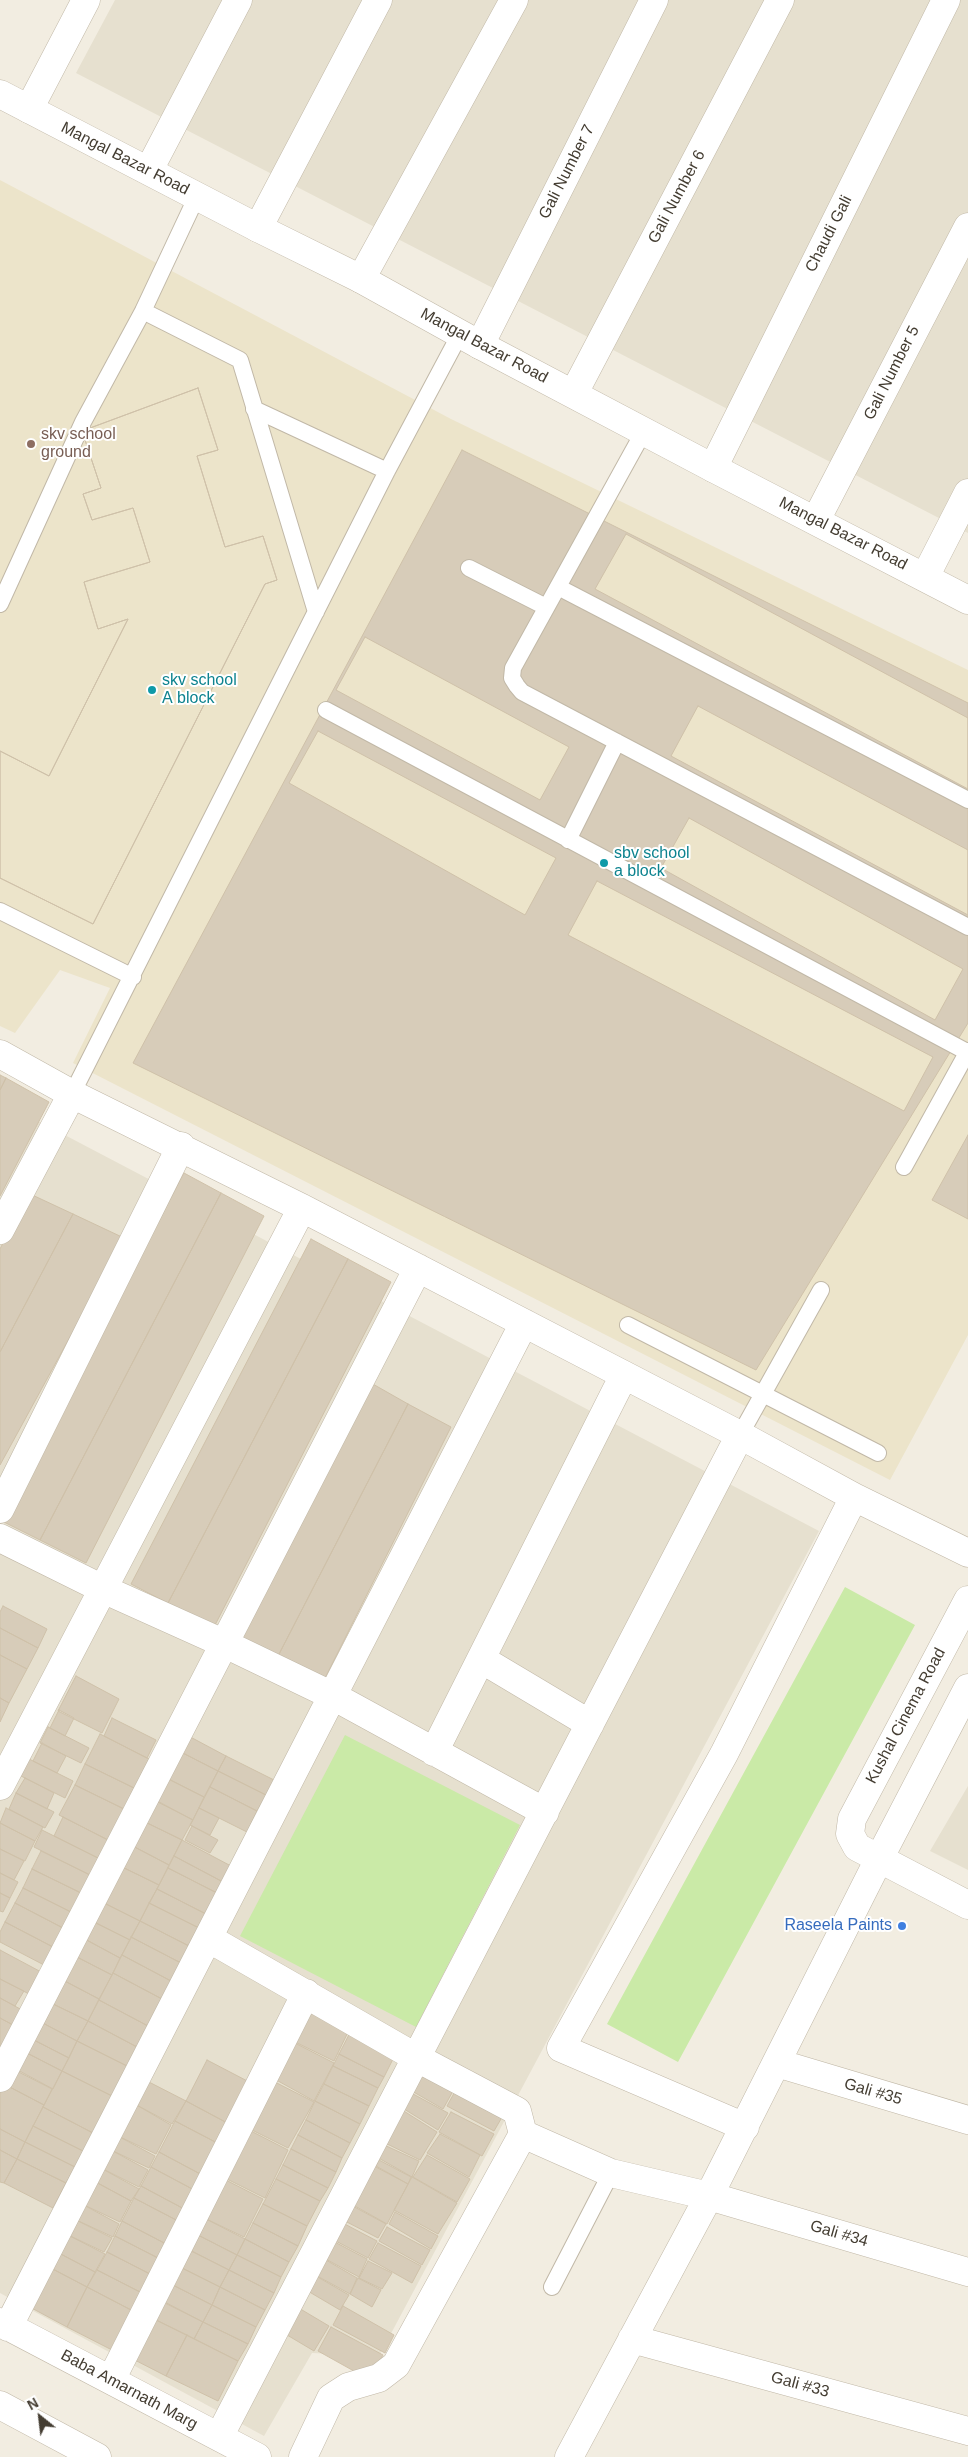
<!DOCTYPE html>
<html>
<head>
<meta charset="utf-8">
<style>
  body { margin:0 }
  #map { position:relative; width:968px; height:2457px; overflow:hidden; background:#f2ede1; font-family:Helvetica,sans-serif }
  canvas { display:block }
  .north { position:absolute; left:15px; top:2392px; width:50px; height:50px; -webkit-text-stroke:4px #fff; paint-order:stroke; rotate:331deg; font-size:14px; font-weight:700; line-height:20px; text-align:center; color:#443d32 }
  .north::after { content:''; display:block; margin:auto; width:18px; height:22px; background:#443d32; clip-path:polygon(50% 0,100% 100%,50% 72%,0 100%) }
</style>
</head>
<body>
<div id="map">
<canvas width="968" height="2457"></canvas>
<div class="north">N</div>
</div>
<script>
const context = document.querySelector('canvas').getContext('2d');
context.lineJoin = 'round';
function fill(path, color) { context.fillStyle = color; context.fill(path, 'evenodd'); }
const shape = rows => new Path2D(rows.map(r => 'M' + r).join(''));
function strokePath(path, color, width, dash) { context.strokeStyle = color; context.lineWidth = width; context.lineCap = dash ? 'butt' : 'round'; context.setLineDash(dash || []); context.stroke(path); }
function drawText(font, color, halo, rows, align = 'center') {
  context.font = font + ' Helvetica,sans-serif'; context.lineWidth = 4; context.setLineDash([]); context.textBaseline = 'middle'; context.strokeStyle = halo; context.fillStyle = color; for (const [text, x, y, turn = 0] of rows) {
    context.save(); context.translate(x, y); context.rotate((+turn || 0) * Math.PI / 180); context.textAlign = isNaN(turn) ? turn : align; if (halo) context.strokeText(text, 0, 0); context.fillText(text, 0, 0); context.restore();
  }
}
const residential = shape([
  [115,0,968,0,968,533,76,73],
  [0,1101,819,1531,379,2356,312,2353,264,2436,0,2293],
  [968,1786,968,1870,930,1851]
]);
const education = shape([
  [0,180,451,419,968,670,968,1335,890,1480,73,1063,110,988,60,970,15,1033,0,1026]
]);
const green = shape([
  [845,1587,915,1625,678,2062,607,2024],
  [345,1735,520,1825,416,2027,240,1936]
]);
const building = shape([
  [198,388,218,450,197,456,225,547,263,536,277,580,265,584,93,924,0,878,0,751,49,776,128,619,98,629,84,582,150,562,133,508,92,520,83,494,101,488,82,431,198,388],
  [198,388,218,450,197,456,225,547,263,536,277,580,265,584,93,924,0,878,0,751,49,776,128,619,98,629,84,582,150,562,133,508,92,520,83,494,101,488,82,431,198,388],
  [462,450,968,703,968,1023,756,1370,133,1063,462,450],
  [626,534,968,718,968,789,595,589,626,534],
  [365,637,569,747,540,800,336,690,365,637],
  [698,706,968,850,968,915,671,756,698,706],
  [318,731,556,858,525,915,289,783,318,731],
  [689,818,963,969,935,1020,661,868,689,818],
  [597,881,933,1057,904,1111,568,935,597,881],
  [0,1075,6,1078,0,1090,0,1075],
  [6,1078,49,1102,0,1196,0,1090,6,1078],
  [968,1135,968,1219,932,1200,968,1135],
  [184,1173,221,1193,40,1540,2,1521,184,1173],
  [28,1193,73,1214,0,1352,0,1249,28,1193],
  [221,1193,264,1216,86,1563,40,1540,221,1193],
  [73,1214,124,1238,0,1465,0,1352,73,1214],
  [311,1239,348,1259,168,1603,131,1584,311,1239],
  [348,1259,391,1282,214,1627,168,1603,348,1259],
  [371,1383,408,1404,277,1658,240,1639,371,1383],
  [408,1404,451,1427,323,1682,277,1658,408,1404],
  [3,1606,47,1629,38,1648,0,1628,0,1612,3,1606],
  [0,1628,38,1648,27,1669,0,1655,0,1628],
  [0,1655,27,1669,9,1703,0,1698,0,1655],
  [76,1676,119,1699,102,1733,58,1711,76,1676],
  [0,1698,9,1703,0,1722,0,1698],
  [59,1710,74,1718,65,1736,50,1728,59,1710],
  [112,1718,156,1740,147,1758,104,1736,112,1718],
  [48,1727,89,1748,81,1763,40,1743,48,1727],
  [181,1732,226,1756,218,1771,173,1748,181,1732],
  [100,1734,149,1759,134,1788,85,1764,100,1734],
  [42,1743,66,1756,57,1773,33,1761,42,1743],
  [173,1748,218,1771,204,1797,159,1774,173,1748],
  [226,1756,274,1780,266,1795,218,1771,226,1756],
  [29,1759,73,1781,65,1798,21,1776,29,1759],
  [85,1764,134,1788,124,1809,75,1785,85,1764],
  [218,1771,266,1795,257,1811,210,1787,218,1771],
  [162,1776,204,1797,193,1820,150,1798,162,1776],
  [25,1778,54,1793,47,1809,16,1793,25,1778],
  [75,1785,124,1809,108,1840,59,1815,75,1785],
  [210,1787,257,1811,247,1832,199,1808,210,1787],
  [16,1793,54,1812,45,1828,9,1809,16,1793],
  [148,1796,193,1820,182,1840,137,1818,148,1796],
  [6,1808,43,1827,35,1841,0,1823,6,1808],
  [199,1808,219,1818,210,1835,190,1825,199,1808],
  [63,1817,108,1840,98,1858,54,1836,63,1817],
  [139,1819,182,1840,169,1865,127,1843,139,1819],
  [0,1823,35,1841,25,1861,0,1849,0,1823],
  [192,1826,218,1840,210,1853,185,1840,192,1826],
  [42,1830,98,1858,90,1875,34,1847,42,1830],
  [182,1840,231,1866,223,1882,174,1856,182,1840],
  [125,1842,169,1865,159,1885,114,1863,125,1842],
  [0,1849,24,1861,14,1880,0,1873,0,1849],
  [41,1851,90,1875,81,1893,32,1869,41,1851],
  [174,1856,223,1882,217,1893,168,1868,174,1856],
  [114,1863,159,1885,140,1921,98,1900,114,1863],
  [168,1868,217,1893,206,1914,157,1889,168,1868],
  [32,1869,81,1893,71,1912,23,1888,32,1869],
  [0,1873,18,1882,10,1898,0,1893,0,1873],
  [23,1888,71,1912,63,1928,15,1903,23,1888],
  [157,1889,206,1914,199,1928,149,1903,157,1889],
  [0,1893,10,1898,3,1912,0,1911,0,1893],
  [98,1900,140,1921,130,1940,90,1920,98,1900],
  [15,1903,63,1928,53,1947,5,1922,15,1903],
  [149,1903,199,1928,189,1946,140,1921,149,1903],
  [90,1920,130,1940,120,1958,81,1937,90,1920],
  [140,1921,189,1946,181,1963,131,1937,140,1921],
  [5,1922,53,1947,44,1965,0,1942,0,1932,5,1922],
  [81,1937,120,1958,112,1975,71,1954,81,1937],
  [131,1937,181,1963,171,1981,122,1955,131,1937],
  [0,1950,43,1973,31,1995,0,1979,0,1950],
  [71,1954,112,1975,99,1999,59,1978,71,1954],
  [122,1955,171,1981,162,1999,113,1973,122,1955],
  [113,1973,162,1999,148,2026,99,2000,113,1973],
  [59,1978,99,1999,88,2021,47,2001,59,1978],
  [0,1979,24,1991,15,2006,0,1998,0,1979],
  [0,1998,22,2010,13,2025,0,2018,0,1998],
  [99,2000,148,2026,137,2047,88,2021,99,2000],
  [47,2001,88,2021,77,2041,37,2020,47,2001],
  [311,2005,351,2026,334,2061,293,2041,311,2005],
  [0,2018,13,2025,1,2048,0,2047,0,2018],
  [37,2020,77,2041,69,2058,28,2037,37,2020],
  [88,2021,137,2047,127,2066,77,2041,88,2021],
  [353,2027,398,2049,384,2077,339,2054,353,2027],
  [28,2037,69,2058,62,2071,21,2050,28,2037],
  [77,2041,127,2066,112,2096,62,2071,77,2041],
  [293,2042,334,2063,314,2101,271,2077,293,2042],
  [21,2050,62,2071,53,2089,12,2067,21,2050],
  [339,2054,384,2077,378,2088,333,2066,339,2054],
  [207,2060,253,2084,231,2125,186,2101,207,2060],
  [420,2060,458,2082,443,2109,405,2087,420,2060],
  [333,2066,378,2088,369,2106,324,2084,333,2066],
  [11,2068,52,2089,44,2105,2,2083,11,2068],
  [62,2071,112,2096,93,2133,43,2107,62,2071],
  [269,2079,314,2102,288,2148,248,2128,269,2079],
  [145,2080,186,2101,172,2124,133,2103,145,2080],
  [2,2083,44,2105,25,2142,0,2129,0,2087,2,2083],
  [324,2084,369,2106,360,2124,315,2101,324,2084],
  [458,2086,505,2112,494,2131,447,2106,458,2086],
  [404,2089,448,2113,438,2130,396,2104,404,2089],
  [186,2101,231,2125,221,2145,175,2121,186,2101],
  [315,2101,360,2124,350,2143,306,2120,315,2101],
  [133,2103,171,2125,156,2154,116,2135,133,2103],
  [43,2107,93,2133,83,2151,33,2126,43,2107],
  [399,2108,437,2132,420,2160,381,2141,399,2108],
  [451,2112,494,2134,482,2156,439,2132,451,2112],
  [306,2120,350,2143,342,2158,298,2135,306,2120],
  [175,2121,221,2145,204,2176,159,2152,175,2121],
  [33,2126,83,2151,75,2167,25,2142,33,2126],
  [0,2129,25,2142,17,2159,0,2150,0,2129],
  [247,2129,288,2150,265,2198,223,2177,247,2129],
  [440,2134,480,2155,469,2177,427,2153,440,2134],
  [116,2135,155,2156,149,2168,109,2149,116,2135],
  [298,2135,342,2158,336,2172,291,2149,298,2135],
  [25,2142,75,2167,66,2183,17,2159,25,2142],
  [382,2144,419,2161,412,2177,375,2156,382,2144],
  [109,2149,148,2170,139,2187,99,2167,109,2149],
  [291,2149,336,2172,328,2188,283,2165,291,2149],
  [0,2150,17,2159,4,2183,0,2182,0,2150],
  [159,2152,204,2176,196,2191,151,2167,159,2152],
  [427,2155,470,2179,457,2202,413,2177,427,2155],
  [17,2159,66,2183,53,2208,4,2183,17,2159],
  [379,2160,411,2177,408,2184,376,2166,379,2160],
  [283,2165,328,2188,320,2201,276,2179,283,2165],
  [374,2166,408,2184,387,2224,346,2201,374,2166],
  [99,2167,139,2189,131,2201,92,2180,99,2167],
  [151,2167,196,2191,186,2210,141,2186,151,2167],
  [218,2176,263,2199,244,2237,198,2215,218,2176],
  [412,2177,457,2203,438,2234,394,2210,412,2177],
  [276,2179,320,2201,307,2226,263,2204,276,2179],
  [92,2180,131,2201,120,2222,80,2203,92,2180],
  [141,2186,186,2210,180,2222,134,2198,141,2186],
  [134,2198,180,2222,168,2245,122,2221,134,2198],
  [80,2203,119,2224,113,2237,72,2218,80,2203],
  [263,2204,307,2226,298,2246,253,2223,263,2204],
  [349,2204,386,2224,378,2238,341,2219,349,2204],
  [395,2212,438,2236,431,2249,389,2224,395,2212],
  [202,2217,245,2239,237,2255,194,2233,202,2217],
  [72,2218,112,2238,104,2252,64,2233,72,2218],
  [122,2221,168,2245,160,2259,115,2236,122,2221],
  [339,2221,377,2241,368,2258,330,2238,339,2221],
  [253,2223,298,2246,289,2262,245,2239,253,2223],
  [387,2227,430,2250,422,2265,379,2241,387,2227],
  [64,2233,105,2254,95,2272,55,2251,64,2233],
  [194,2233,237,2255,229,2270,186,2248,194,2233],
  [115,2236,160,2259,152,2275,107,2252,115,2236],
  [245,2239,289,2262,281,2277,237,2255,245,2239],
  [329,2239,367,2259,359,2277,320,2256,329,2239],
  [378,2243,421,2266,412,2283,369,2259,378,2243],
  [185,2248,229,2270,220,2287,176,2265,185,2248],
  [55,2251,95,2272,87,2287,47,2266,55,2251],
  [107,2252,152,2275,142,2293,97,2270,107,2252],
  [237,2255,281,2277,274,2293,229,2270,237,2255],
  [319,2256,357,2278,350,2294,310,2272,319,2256],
  [368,2261,392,2273,382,2289,359,2278,368,2261],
  [176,2265,220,2287,212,2305,167,2282,176,2265],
  [47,2266,87,2287,67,2327,26,2305,47,2266],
  [97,2270,142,2293,133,2311,87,2287,97,2270],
  [229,2270,274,2293,265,2310,220,2287,229,2270],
  [309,2272,349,2295,340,2310,301,2287,309,2272],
  [358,2278,381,2290,372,2307,350,2294,358,2278],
  [167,2282,212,2305,203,2322,159,2300,167,2282],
  [87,2287,133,2311,112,2350,67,2327,87,2287],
  [220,2287,265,2310,256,2327,212,2305,220,2287],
  [157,2298,203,2322,194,2339,148,2316,157,2298],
  [292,2304,329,2326,314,2351,277,2329,292,2304],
  [212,2305,256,2327,248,2344,203,2322,212,2305],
  [343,2306,394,2335,385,2353,333,2325,343,2306],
  [148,2316,187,2335,166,2376,127,2356,148,2316],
  [203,2322,248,2344,238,2361,194,2339,203,2322],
  [331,2327,383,2355,370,2380,318,2351,331,2327],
  [187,2335,238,2361,218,2401,166,2376,187,2335]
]);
const service = shape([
  [143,311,240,360,316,612],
  [254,409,387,471],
  [644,431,513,668,512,678,517,686,522,692,968,927],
  [469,568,546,607],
  [558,587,968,800],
  [0,604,83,422,143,311,197,196],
  [326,710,967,1052],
  [568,840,617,742],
  [0,911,133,977],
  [72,1094,387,471,460,334],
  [904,1167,968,1051],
  [628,1325,878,1453],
  [740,1435,821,1290],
  [552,2287,611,2173]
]);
const minor = shape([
  [29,109,86,0],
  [149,170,238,0],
  [258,228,378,0],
  [361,279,514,0],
  [480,345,654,0],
  [574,393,780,0],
  [713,468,946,0],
  [816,520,968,227],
  [925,577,968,493],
  [0,1054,72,1094,302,1208,740,1435,854,1497,968,1553],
  [0,1230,72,1094],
  [0,1509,181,1146],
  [0,1538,103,1589,223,1643,333,1696,545,1812],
  [481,1659,590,1724],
  [434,1752,624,1375],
  [0,1786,302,1208],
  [208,1938,417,2058,517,2111,523,2134,611,2173,709,2196,968,2272],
  [777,2063,968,2120],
  [0,2078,418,1268],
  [745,2127,561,2048,724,1754,854,1497],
  [0,2322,257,2457],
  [8,2327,524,1323],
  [632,2339,968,2431],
  [111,2380,306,1993],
  [0,2405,97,2457],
  [219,2437,740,1435],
  [303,2457,331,2398,348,2387,379,2378,396,2365,523,2134],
  [569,2457,709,2196,879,1859]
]);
const tertiary = shape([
  [0,94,258,228,361,279,480,345,713,468,968,600],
  [968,1600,852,1819,850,1834,857,1847,968,1905],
  [879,1859,968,1688]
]);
const markers = [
  [31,444,5,"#8d6e63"],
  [152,690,5,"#0f9aa8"],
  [604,863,5,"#0f9aa8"],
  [902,1926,5,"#3f7fe0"]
];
const streetNames = [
  ["Mangal Bazar Road",125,159,27],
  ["Gali Number 7",567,172,-63],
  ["Gali Number 6",677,197,-62],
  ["Chaudi Gali",829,234,-63],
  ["Mangal Bazar Road",484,346,28],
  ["Gali Number 5",892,373,-63],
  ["Mangal Bazar Road",843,534,27],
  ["Kushal Cinema Road",906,1716,-62],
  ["Gali #35",873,2092,16],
  ["Gali #34",839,2234,16],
  ["Gali #33",800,2385,15],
  ["Baba Amarnath Marg",129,2390,28]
];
const educationNames = [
  ["skv school",41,435],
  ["ground",41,453]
];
const cultureNames = [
  ["skv school",162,681],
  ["A block",162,699],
  ["sbv school",614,854],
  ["a block",614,872]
];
const shopNames = [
  ["Raseela Paints",892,1926]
];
fill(residential, '#e6e0cf');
fill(education, '#ece4ca');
fill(green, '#caeaa7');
fill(building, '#d7ccb9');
strokePath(building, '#cfc1a9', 1);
strokePath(service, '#c1b8a7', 18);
strokePath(minor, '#c1b8a7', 29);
strokePath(tertiary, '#c1b8a7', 29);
strokePath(service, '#fff', 16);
strokePath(minor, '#fff', 28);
strokePath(tertiary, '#fff', 28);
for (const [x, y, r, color] of markers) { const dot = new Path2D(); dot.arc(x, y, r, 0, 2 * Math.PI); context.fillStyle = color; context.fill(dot); strokePath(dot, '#fff', 2); }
drawText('16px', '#443d32', '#fff', streetNames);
drawText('16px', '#785e54', '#fff', educationNames, 'left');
drawText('16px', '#0d838f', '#fff', cultureNames, 'left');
drawText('16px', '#366cbe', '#fff', shopNames, 'right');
</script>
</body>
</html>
